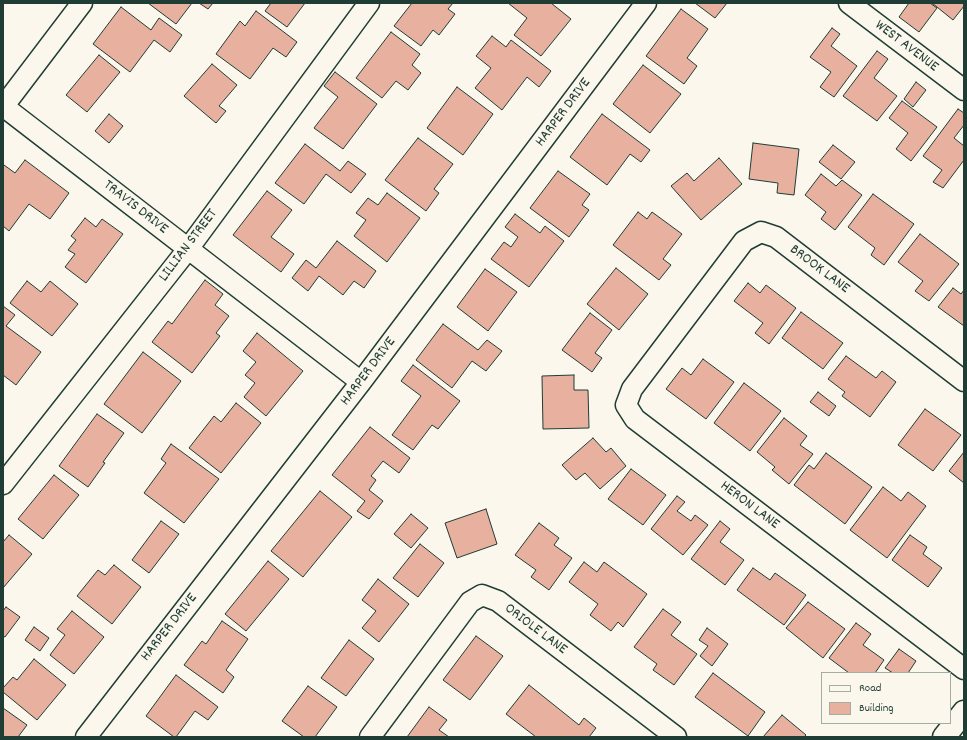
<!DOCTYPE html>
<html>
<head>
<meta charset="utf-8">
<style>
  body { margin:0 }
  #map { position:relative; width:967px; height:740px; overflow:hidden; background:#fbf7ec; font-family:Dekko,sans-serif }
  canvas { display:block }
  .frame { position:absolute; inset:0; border:4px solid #1f3d34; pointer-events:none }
  .legend { position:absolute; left:821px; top:672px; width:130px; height:52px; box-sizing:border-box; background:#fbf7ec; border:1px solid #a3ada2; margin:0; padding:5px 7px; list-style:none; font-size:12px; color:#1f3d34 }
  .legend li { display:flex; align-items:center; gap:8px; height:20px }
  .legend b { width:20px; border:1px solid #a3ada2 }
</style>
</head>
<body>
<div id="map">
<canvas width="967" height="740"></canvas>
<div class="frame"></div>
<ul class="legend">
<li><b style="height:5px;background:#fbf7ec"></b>Road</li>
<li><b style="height:11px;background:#e8b09f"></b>Building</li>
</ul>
</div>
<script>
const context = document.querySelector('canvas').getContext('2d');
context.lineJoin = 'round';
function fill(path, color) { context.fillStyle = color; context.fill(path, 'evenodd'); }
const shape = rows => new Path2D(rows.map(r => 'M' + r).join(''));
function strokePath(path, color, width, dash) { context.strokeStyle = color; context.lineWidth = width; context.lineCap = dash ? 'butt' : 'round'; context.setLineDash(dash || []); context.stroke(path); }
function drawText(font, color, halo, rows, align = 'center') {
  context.font = font + ' Dekko,sans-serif'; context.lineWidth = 3; context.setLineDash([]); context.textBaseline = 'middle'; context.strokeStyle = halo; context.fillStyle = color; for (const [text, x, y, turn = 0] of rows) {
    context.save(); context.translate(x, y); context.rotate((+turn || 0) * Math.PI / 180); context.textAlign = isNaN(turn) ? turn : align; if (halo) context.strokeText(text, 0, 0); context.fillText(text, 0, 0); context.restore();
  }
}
const building = shape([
  [148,3,192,3,176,24,148,3],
  [199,3,213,3,208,9,199,3],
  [271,3,305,3,287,27,265,11,271,3],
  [412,3,453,3,448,9,455,14,439,35,433,30,421,46,394,26,412,3],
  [508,3,551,3,571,19,541,56,514,35,527,18,508,3],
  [695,3,727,3,715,18,695,3],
  [909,3,930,3,937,8,919,32,899,17,909,3],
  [932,3,964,3,964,6,953,20,932,3],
  [121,7,151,30,159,18,182,35,170,52,154,40,130,72,93,44,121,7],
  [681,9,708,29,687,58,697,66,684,84,646,56,681,9],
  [256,11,297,42,286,57,273,48,250,79,216,54,240,21,245,26,256,11],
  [832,28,840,34,831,46,857,66,834,97,820,87,831,72,810,57,832,28],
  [391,32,420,54,412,65,421,73,408,90,396,81,382,98,356,78,391,32],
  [492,36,506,47,511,40,551,71,539,87,527,77,502,110,475,88,491,68,476,56,492,36],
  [877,51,888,59,874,78,897,96,877,121,843,96,877,51],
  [99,55,120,72,87,112,66,95,99,55],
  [212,64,237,85,219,106,226,111,216,123,184,96,212,64],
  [643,65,681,94,650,133,613,104,643,65],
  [335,72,377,104,343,149,314,128,338,97,324,86,335,72],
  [916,82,926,90,913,107,904,99,916,82],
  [457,87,493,114,463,155,427,128,457,87],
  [902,101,937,127,911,161,896,149,908,133,889,118,902,101],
  [958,109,964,113,964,125,954,138,964,146,964,160,943,188,933,182,942,170,923,156,958,109],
  [109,114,123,126,109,143,95,131,109,114],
  [602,114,650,150,641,162,630,154,607,185,570,157,602,114],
  [418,138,453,164,434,189,439,193,426,211,385,180,418,138],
  [753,143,799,149,794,195,777,193,778,183,749,179,753,143],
  [305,144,340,171,348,161,366,174,351,193,326,174,304,204,275,183,305,144],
  [833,145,855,162,841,179,819,162,833,145],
  [719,158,742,184,701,220,671,186,687,173,694,181,719,158],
  [25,160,69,193,50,219,29,204,9,231,3,226,3,167,4,165,15,173,25,160],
  [558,171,590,194,582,205,589,210,569,237,530,208,558,171],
  [821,174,836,186,842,180,862,195,835,230,821,219,826,212,805,195,821,174],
  [267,191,292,210,271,237,294,254,281,272,233,235,267,191],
  [387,193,420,218,387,262,354,236,366,220,356,213,368,198,378,205,387,193],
  [873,194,914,224,884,265,871,255,875,248,848,227,873,194],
  [638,212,647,219,652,212,682,234,663,259,671,265,659,280,613,245,638,212],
  [515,214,540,233,545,226,564,241,529,287,491,259,504,242,511,247,518,237,505,227,515,214],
  [85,218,96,227,102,219,123,234,86,283,65,267,75,254,68,250,76,240,71,236,85,218],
  [920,234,959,264,929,301,915,291,923,281,898,262,920,234],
  [337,241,376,271,364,288,354,281,343,295,319,276,308,291,292,278,306,260,316,268,337,241],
  [616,268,648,294,619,330,587,304,616,268],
  [485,269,517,292,488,331,457,307,485,269],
  [205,280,223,294,215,305,229,316,216,333,220,336,192,373,152,342,168,321,172,324,205,280],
  [27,281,41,292,50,281,78,304,52,336,10,303,27,281],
  [748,283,760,293,766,285,796,308,769,344,755,333,763,323,734,301,748,283],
  [953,288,961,294,964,290,964,326,938,307,953,288],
  [3,306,15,315,6,326,41,352,16,385,3,375,3,306],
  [801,312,843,343,823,369,782,338,801,312],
  [590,313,612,330,595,353,602,358,592,372,562,350,590,313],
  [443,324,478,350,487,340,502,351,486,371,472,361,452,388,416,360,443,324],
  [257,333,303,371,266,416,244,397,255,383,245,375,256,362,243,351,257,333],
  [143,352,181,381,142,433,104,404,143,352],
  [846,356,876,378,882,371,896,382,870,417,842,396,845,392,828,379,846,356],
  [703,359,734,382,706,419,666,389,682,368,691,375,703,359],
  [413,365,460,401,438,429,432,425,413,450,392,435,421,396,401,381,413,365],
  [574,375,574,390,588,390,589,428,543,429,542,376,574,375],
  [744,383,781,411,750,451,714,423,744,383],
  [818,392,836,406,829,416,810,402,818,392],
  [236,403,261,423,221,473,189,448,214,416,221,422,236,403],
  [925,409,961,435,933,471,898,445,925,409],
  [97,414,124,433,103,462,105,463,88,487,59,466,97,414],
  [784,418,807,436,800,445,813,454,789,484,772,470,775,467,757,452,784,418],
  [370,427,410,458,399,473,383,461,371,476,376,480,369,490,383,501,369,519,357,511,365,501,332,475,370,427],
  [593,438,606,452,611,448,626,466,600,489,585,473,576,480,562,465,593,438],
  [171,444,219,479,184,523,144,493,166,463,161,459,171,444],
  [964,452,964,483,949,471,964,452],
  [826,453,872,487,845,524,794,485,809,465,814,469,826,453],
  [631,469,666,495,643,525,608,499,631,469],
  [54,475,79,495,43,539,18,519,54,475],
  [883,487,901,501,908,492,926,506,887,558,850,530,883,487],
  [320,491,352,517,303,577,271,551,320,491],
  [677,496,685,502,677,511,691,521,695,515,708,525,683,555,651,529,677,496],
  [486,509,497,544,457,558,445,523,486,509],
  [411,514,428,528,411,548,394,534,411,514],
  [161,521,179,534,149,573,132,560,161,521],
  [720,521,730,529,720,542,744,560,725,585,691,559,720,521],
  [539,523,559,538,554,545,572,558,549,590,531,577,536,570,515,555,539,523],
  [9,535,32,554,3,588,3,542,9,535],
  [910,535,927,547,923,554,942,568,928,587,892,560,910,535],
  [420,544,444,563,418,597,393,578,420,544],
  [268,561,289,579,246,631,225,614,268,561],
  [584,562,597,572,604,562,647,594,623,627,618,622,611,631,590,615,598,604,569,582,584,562],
  [114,565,141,587,112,624,77,596,98,570,105,575,114,565],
  [753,568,770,580,775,573,806,595,784,625,737,590,753,568],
  [378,579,409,604,379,642,362,628,376,611,362,600,378,579],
  [808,602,845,629,823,658,786,628,808,602],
  [6,607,20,617,5,637,3,636,3,611,6,607],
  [663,609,681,622,671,635,697,654,674,685,653,670,657,664,634,647,663,609],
  [72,611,104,637,74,674,50,655,65,635,57,629,72,611],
  [222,621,248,639,226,670,234,677,223,693,184,665,202,641,206,644,222,621],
  [856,623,871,634,863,645,884,660,875,673,849,673,829,658,856,623],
  [34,627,49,638,40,651,25,640,34,627],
  [707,628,728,644,712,666,700,656,708,646,699,640,707,628],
  [476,636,503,656,470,700,443,680,476,636],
  [349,640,374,659,346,696,321,678,349,640],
  [899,649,916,661,908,673,893,673,885,668,899,649],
  [34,659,66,685,37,720,3,692,3,688,13,677,17,680,34,659],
  [713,673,765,712,748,736,695,697,713,673],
  [176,675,218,707,208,720,195,711,176,737,174,737,146,716,176,675],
  [529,685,579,725,584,718,596,728,589,737,536,737,506,714,529,685],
  [308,686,337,707,315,737,304,737,282,721,308,686],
  [429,707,447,720,439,730,449,737,407,737,429,707],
  [3,708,27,725,18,737,3,737,3,708],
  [782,715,806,735,804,737,763,737,782,715]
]);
const street = shape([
  [849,3,964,90],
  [3,106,361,382],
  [3,107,82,3],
  [964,381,776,237,761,232,744,241,632,389,626,405,635,419,964,669],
  [3,484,188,249,369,3],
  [86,737,361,382,646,3],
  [370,737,470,602,482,595,498,601,676,737]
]);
const secondary = shape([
  [944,737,964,712]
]);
const streetNames = [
  ["WEST AVENUE",906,47,37],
  ["HARPER DRIVE",564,113,-53],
  ["TRAVIS DRIVE",135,208,38],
  ["LILLIAN STREET",189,246,-53],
  ["BROOK LANE",819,270,37],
  ["HARPER DRIVE",369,372,-53],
  ["HERON LANE",749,506,37],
  ["HARPER DRIVE",170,628,-52],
  ["ORIOLE LANE",535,630,37]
];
fill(building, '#e8b09f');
strokePath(building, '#1f3d34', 1);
strokePath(street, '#1f3d34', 23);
strokePath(secondary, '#1f3d34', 25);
strokePath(street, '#fbf7ec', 20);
strokePath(secondary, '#fbf7ec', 22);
drawText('15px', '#1f3d34', '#fbf7ec', streetNames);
</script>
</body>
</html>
